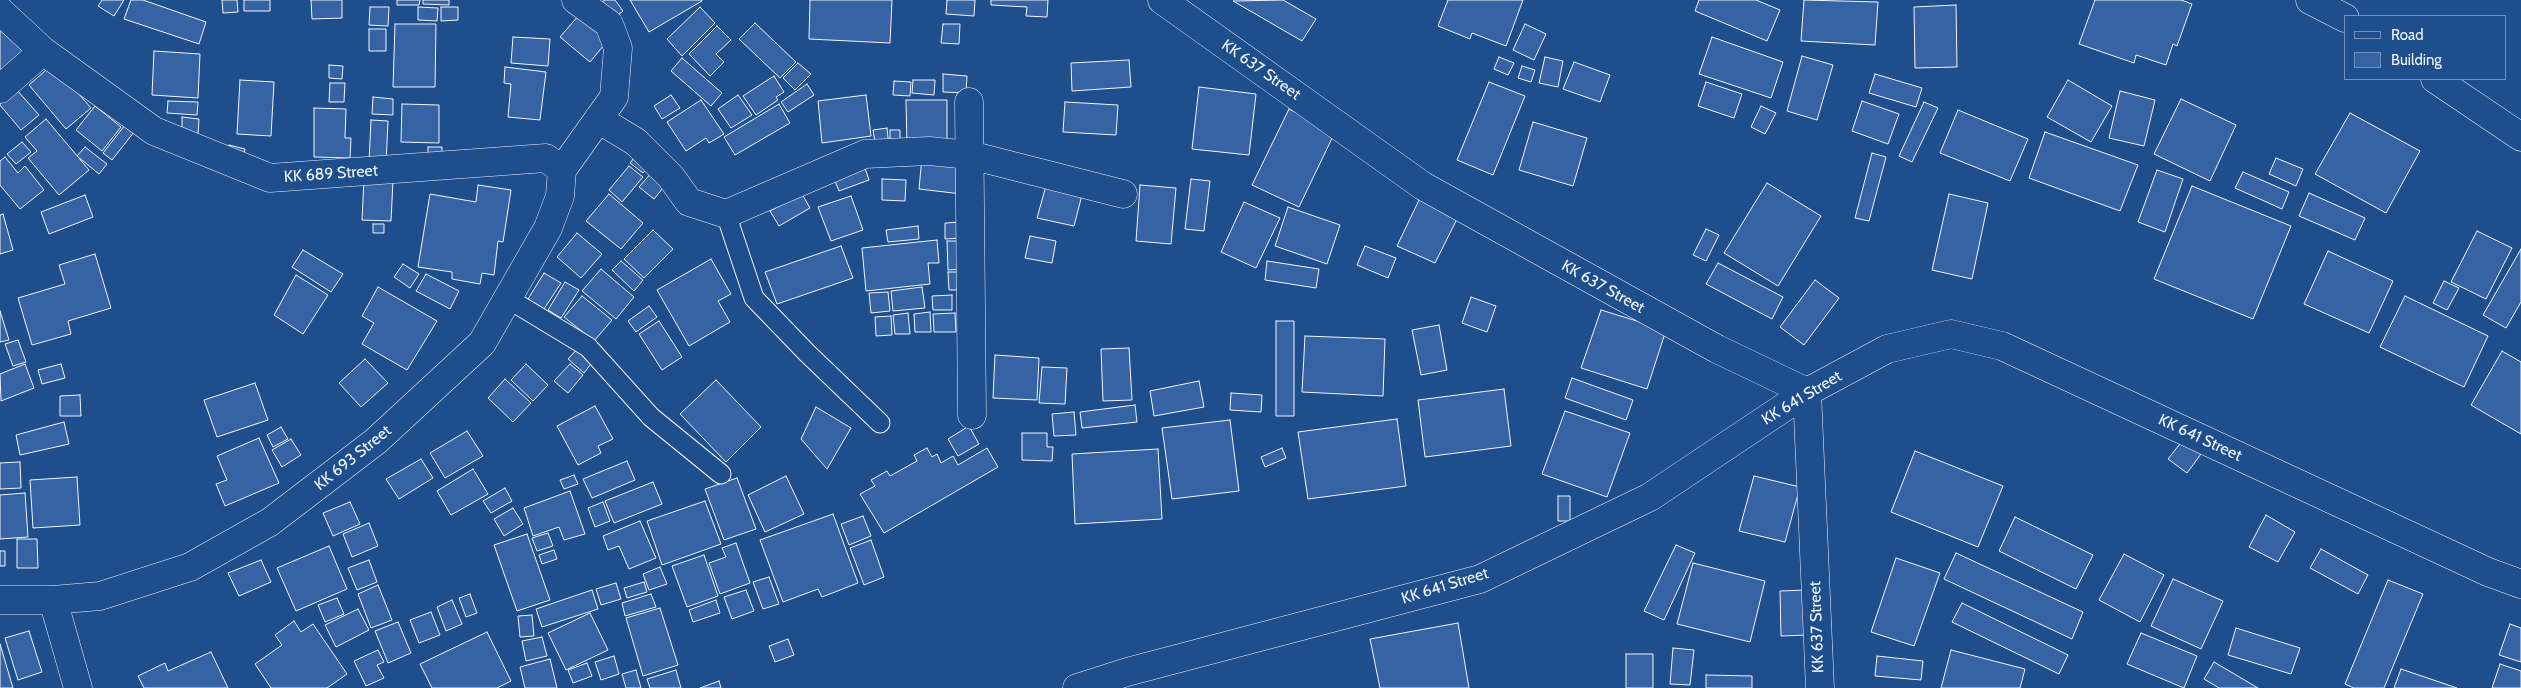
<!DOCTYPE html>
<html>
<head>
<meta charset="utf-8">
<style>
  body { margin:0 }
  #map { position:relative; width:2521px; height:688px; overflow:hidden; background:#1f4e8c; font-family:Cabin,sans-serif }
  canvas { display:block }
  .legend { position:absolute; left:2344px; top:15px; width:162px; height:65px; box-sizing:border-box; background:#1f4e8c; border:1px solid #7391ba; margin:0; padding:6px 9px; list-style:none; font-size:15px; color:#f2f6ff }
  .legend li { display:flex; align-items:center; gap:10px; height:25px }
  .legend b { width:25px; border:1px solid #7391ba }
</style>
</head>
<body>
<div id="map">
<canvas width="2521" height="688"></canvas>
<ul class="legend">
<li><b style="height:6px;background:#1f4e8c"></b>Road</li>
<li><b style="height:14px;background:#3563a3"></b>Building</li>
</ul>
</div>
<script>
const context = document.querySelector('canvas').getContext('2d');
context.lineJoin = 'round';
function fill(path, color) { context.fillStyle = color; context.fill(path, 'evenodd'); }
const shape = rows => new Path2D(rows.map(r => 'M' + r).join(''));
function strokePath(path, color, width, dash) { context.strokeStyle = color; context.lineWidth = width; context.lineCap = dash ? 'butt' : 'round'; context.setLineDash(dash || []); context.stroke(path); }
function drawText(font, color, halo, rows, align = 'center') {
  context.font = font + ' Cabin,sans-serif'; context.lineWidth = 4; context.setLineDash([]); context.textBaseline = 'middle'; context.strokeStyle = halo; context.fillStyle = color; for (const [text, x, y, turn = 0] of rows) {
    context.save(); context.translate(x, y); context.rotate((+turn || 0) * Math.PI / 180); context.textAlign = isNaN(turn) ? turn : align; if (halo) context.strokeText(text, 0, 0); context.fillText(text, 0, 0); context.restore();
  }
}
const building = shape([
  [102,0,124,0,114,16,98,6,102,0],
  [131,0,143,0,206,22,199,44,124,19,131,0],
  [222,0,237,0,238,12,223,13,222,0],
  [244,0,270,0,270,11,244,11,244,0],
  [311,0,342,0,342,18,312,19,311,0],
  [397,0,420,0,419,5,397,5,397,0],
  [423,0,449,0,449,5,423,4,423,0],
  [605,0,615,0,623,11,612,20,599,4,605,0],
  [630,0,702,0,702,1,649,32,630,0],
  [810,0,892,0,890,43,809,39,810,0],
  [947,0,975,0,974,16,946,14,947,0],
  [991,0,1048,0,1047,17,1026,16,1027,7,991,5,991,0],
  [1283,0,1316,19,1302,41,1233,1,1283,0],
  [1448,0,1523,0,1506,46,1472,33,1470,39,1438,26,1448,0],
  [1699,0,1756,0,1780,10,1767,41,1695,11,1699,0],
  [1804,0,1878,2,1875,45,1801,41,1804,0],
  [2095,0,2181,0,2192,4,2177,46,2173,44,2166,65,2136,55,2134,63,2079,44,2095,0],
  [1956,5,1957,67,1915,68,1914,7,1956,5],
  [370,7,389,7,388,26,369,25,370,7],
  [418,7,438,8,437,21,418,20,418,7],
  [441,7,458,7,458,20,441,21,441,7],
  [700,7,715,23,682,56,667,39,700,7],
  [579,15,609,39,590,62,560,37,579,15],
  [0,16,33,52,0,72,0,16],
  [755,23,796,62,780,78,739,39,755,23],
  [395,24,436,24,435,87,393,87,395,24],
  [943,24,960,24,959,44,941,43,943,24],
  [1525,24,1546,34,1534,60,1513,50,1525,24],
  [717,26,731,40,716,54,724,62,710,76,689,54,717,26],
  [369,29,386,29,386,51,369,51,369,29],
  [513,37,550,39,548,66,511,63,513,37],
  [1712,37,1783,62,1771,98,1699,74,1712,37],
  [154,51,200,54,198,98,152,95,154,51],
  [1802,56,1833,65,1817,120,1787,111,1802,56],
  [1499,57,1514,63,1508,75,1494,69,1499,57],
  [1545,57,1563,61,1558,87,1539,83,1545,57],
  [682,58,722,93,711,106,671,71,682,58],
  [1129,60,1131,87,1072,91,1071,63,1129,60],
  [1574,62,1610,75,1600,102,1563,89,1574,62],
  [798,63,811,74,795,90,783,78,798,63],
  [53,64,91,108,66,129,29,85,53,64],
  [329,65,343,66,342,79,329,78,329,65],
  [1522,66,1535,70,1531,82,1518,78,1522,66],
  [505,67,546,72,540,120,508,117,511,84,504,83,505,67],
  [943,74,967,76,966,93,943,92,943,74],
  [1875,74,1922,88,1916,107,1869,93,1875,74],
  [774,76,784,92,776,97,778,100,756,115,743,96,774,76],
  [240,80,274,82,271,136,237,134,240,80],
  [913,80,935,80,934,95,912,93,913,80],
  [2068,80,2112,106,2091,142,2047,117,2068,80],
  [894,81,911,82,910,96,893,95,894,81],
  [1489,82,1525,96,1493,175,1457,160,1489,82],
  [1706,82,1742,94,1734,118,1698,106,1706,82],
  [330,83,345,83,344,102,329,102,330,83],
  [807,84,814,95,788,112,781,102,807,84],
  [1199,87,1256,94,1249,155,1192,149,1199,87],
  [16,89,39,115,21,130,0,105,0,102,16,89],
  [2120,91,2155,100,2144,146,2109,138,2120,91],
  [671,95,680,108,662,119,654,106,671,95],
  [738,95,752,115,731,128,718,109,738,95],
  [866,95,871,136,822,143,818,101,866,95],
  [373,97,393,99,393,115,372,114,373,97],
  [2181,99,2236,125,2210,181,2154,154,2181,99],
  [701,100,724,134,709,143,706,138,686,151,667,122,701,100],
  [906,100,947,100,947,148,907,148,906,100],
  [168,101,198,102,197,115,167,113,168,101],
  [1862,101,1899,114,1888,144,1852,131,1862,101],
  [1065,102,1118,105,1116,135,1063,132,1065,102],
  [1924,102,1938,108,1912,162,1899,156,1924,102],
  [402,104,439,105,439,143,401,142,402,104],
  [779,104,790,123,735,155,724,137,779,104],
  [95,106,121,127,102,151,76,130,95,106],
  [1761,106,1776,113,1765,134,1751,127,1761,106],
  [314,108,346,109,345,138,351,138,350,158,314,157,314,108],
  [1289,109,1335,132,1299,207,1252,185,1289,109],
  [1958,110,2028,139,2010,181,1940,153,1958,110],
  [2350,113,2420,151,2386,213,2315,174,2350,113],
  [182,117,199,119,198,134,182,132,182,117],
  [46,119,89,170,59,195,28,158,37,151,25,137,46,119],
  [371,120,388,121,386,164,369,162,371,120],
  [1533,122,1587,138,1573,186,1519,170,1533,122],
  [125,125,134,132,112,160,103,153,125,125],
  [887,128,889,147,876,149,873,130,887,128],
  [890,130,900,130,900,145,890,145,890,130],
  [2045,132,2138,165,2120,211,2029,178,2045,132],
  [22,142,31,152,16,164,7,154,22,142],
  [229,145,245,149,242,162,226,158,229,145],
  [85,147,107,164,99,174,77,156,85,147],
  [428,147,442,147,442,156,428,157,428,147],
  [638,153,651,164,643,173,630,163,638,153],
  [1872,153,1886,157,1869,221,1855,218,1872,153],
  [5,157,18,173,25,166,44,190,20,209,0,185,0,161,5,157],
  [922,157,965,161,962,194,919,189,922,157],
  [2276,158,2303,169,2296,186,2269,174,2276,158],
  [864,165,869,180,839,191,833,176,864,165],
  [629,166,643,177,622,202,609,190,629,166],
  [2157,170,2183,179,2165,232,2138,222,2157,170],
  [653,171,667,183,654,199,639,187,653,171],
  [2243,172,2289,192,2282,209,2235,188,2243,172],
  [364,179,393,180,391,221,362,220,364,179],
  [882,179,906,180,905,201,882,200,882,179],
  [1191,179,1210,181,1204,231,1185,229,1191,179],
  [1047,182,1083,191,1074,226,1037,218,1047,182],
  [1767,183,1821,216,1778,286,1724,253,1767,183],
  [478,185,511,190,503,242,498,241,494,275,482,273,480,284,452,279,452,272,418,267,430,194,476,202,478,185],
  [1140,185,1176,188,1171,244,1136,241,1140,185],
  [2192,186,2291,226,2253,319,2154,279,2192,186],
  [2309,193,2365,218,2355,240,2299,216,2309,193],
  [609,194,643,223,621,249,586,221,609,194],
  [802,194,810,208,779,226,770,211,802,194],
  [1949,194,1988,203,1972,279,1932,270,1949,194],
  [85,195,93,217,49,234,41,212,85,195],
  [851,196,863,230,831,241,818,207,851,196],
  [1420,198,1458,217,1435,263,1397,246,1420,198],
  [1244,202,1280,218,1256,268,1221,252,1244,202],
  [1288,207,1340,225,1327,264,1275,246,1288,207],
  [3,214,13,250,0,254,0,215,3,214],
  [963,222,964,238,945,239,945,223,963,222],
  [373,224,384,224,384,233,373,233,373,224],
  [918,226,919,239,888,242,886,230,918,226],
  [1706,229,1719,235,1706,261,1693,255,1706,229],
  [653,230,673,249,644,278,624,259,653,230],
  [2477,231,2512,248,2486,299,2451,282,2477,231],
  [577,233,602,254,581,278,557,257,577,233],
  [1030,236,1056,241,1052,263,1025,258,1030,236],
  [937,240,939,263,928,263,930,284,866,291,862,248,937,240],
  [947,241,964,241,965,269,948,270,947,241],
  [841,246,853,278,777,304,765,272,841,246],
  [1365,246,1396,258,1388,278,1357,265,1365,246],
  [2521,249,2521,302,2506,328,2483,315,2521,249],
  [303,250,343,274,331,292,292,267,303,250],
  [2328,251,2393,281,2369,333,2304,304,2328,251],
  [95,254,111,308,68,321,71,334,32,345,18,298,65,284,59,265,95,254],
  [711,259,731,294,718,301,730,322,689,346,657,290,711,259],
  [621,261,643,280,634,291,612,270,621,261],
  [1267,261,1319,269,1316,288,1265,280,1267,261],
  [1718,263,1783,297,1772,319,1706,284,1718,263],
  [403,264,419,274,410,288,394,277,403,264],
  [601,269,634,297,616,319,582,291,601,269],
  [948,272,963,272,963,290,949,290,948,272],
  [544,273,561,283,544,309,528,299,544,273],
  [426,274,459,291,450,309,416,291,426,274],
  [296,275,328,295,303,334,274,315,296,275],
  [1815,280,1839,298,1804,345,1780,327,1815,280],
  [2444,281,2459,288,2447,310,2433,303,2444,281],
  [565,282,579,290,561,318,548,310,565,282],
  [378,287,437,321,407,370,362,344,374,323,362,316,378,287],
  [922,287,925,308,893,311,891,291,922,287],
  [888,292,890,311,871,313,869,293,888,292],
  [952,295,952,310,933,310,932,296,952,295],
  [582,296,612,320,594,341,564,317,582,296],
  [2405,296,2488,336,2464,387,2380,347,2405,296],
  [1471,297,1496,306,1487,332,1462,323,1471,297],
  [649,306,657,317,636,332,628,321,649,306],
  [1601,310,1666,330,1647,389,1581,368,1601,310],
  [0,311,9,340,0,342,0,311],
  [930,312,931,332,915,332,914,314,930,312],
  [908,313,910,334,895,334,893,315,908,313],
  [955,313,956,332,934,332,933,314,955,313],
  [891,316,892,335,876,336,875,317,891,316],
  [659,321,682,357,662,370,639,334,659,321],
  [1276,321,1294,321,1294,416,1276,416,1276,321],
  [1439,325,1447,370,1421,375,1412,330,1439,325],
  [1305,336,1385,339,1383,396,1302,392,1305,336],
  [18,340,26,362,13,366,5,344,18,340],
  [579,347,594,360,584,373,568,359,579,347],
  [1129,348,1132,400,1103,401,1101,349,1129,348],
  [2502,351,2521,362,2521,434,2471,405,2502,351],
  [995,355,1039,358,1037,400,993,398,995,355],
  [365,359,388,383,361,407,339,383,365,359],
  [25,364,34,388,1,401,0,374,25,364],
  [61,364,65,378,42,384,38,370,61,364],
  [526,364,548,385,533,401,511,380,526,364],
  [570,364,583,375,568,393,554,381,570,364],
  [1042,367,1067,368,1065,404,1039,403,1042,367],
  [1572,378,1633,400,1626,420,1565,398,1572,378],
  [505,379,531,403,513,422,488,398,505,379],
  [716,380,761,427,726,462,680,414,716,380],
  [1199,381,1204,407,1154,416,1150,391,1199,381],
  [255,383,268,420,217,437,204,400,255,383],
  [1504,389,1511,446,1425,457,1418,400,1504,389],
  [1231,393,1262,395,1261,412,1230,410,1231,393],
  [80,395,81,416,60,416,60,396,80,395],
  [1135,405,1137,422,1082,428,1080,412,1135,405],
  [595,406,613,439,598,446,601,453,578,465,557,426,595,406],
  [816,407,851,428,827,469,801,439,816,407],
  [1565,411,1630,433,1607,497,1542,474,1565,411],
  [1074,412,1076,435,1054,436,1052,414,1074,412],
  [1397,419,1406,486,1308,499,1298,432,1397,419],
  [1230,420,1239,491,1172,499,1162,428,1230,420],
  [64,422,69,444,20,455,16,435,64,422],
  [969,426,979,444,958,456,948,439,969,426],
  [281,427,288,439,273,447,267,435,281,427],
  [467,431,483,456,445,478,430,453,467,431],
  [1022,433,1047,433,1047,447,1053,447,1052,461,1022,460,1022,433],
  [259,438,279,483,225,506,216,484,227,480,217,456,259,438],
  [291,439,301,455,282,467,272,450,291,439],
  [2183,440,2201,454,2187,473,2168,459,2183,440],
  [927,448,932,457,937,454,941,463,953,456,958,465,987,448,998,467,884,533,860,494,875,486,871,480,887,471,890,476,917,461,914,455,927,448],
  [1282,448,1286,458,1265,467,1261,457,1282,448],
  [1158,449,1162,519,1075,524,1072,454,1158,449],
  [1915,451,2003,486,1978,547,1891,512,1915,451],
  [421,459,433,478,399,499,386,479,421,459],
  [627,461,635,480,592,498,583,479,627,461],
  [20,462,21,488,0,489,0,463,20,462],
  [473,469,488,494,451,515,437,491,473,469],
  [574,475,578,484,564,489,560,480,574,475],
  [786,476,804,514,765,532,748,495,786,476],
  [1754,476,1800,487,1785,542,1739,531,1754,476],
  [77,477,80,525,33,528,30,480,77,477],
  [737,478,756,529,724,540,705,489,737,478],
  [653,482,662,504,614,523,605,501,653,482],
  [505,488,512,501,491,513,483,501,505,488],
  [570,491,585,534,564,540,559,527,533,536,524,508,570,491],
  [25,493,28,537,0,539,0,495,25,493],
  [1558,496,1570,496,1570,521,1558,521,1558,496],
  [705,501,721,544,662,565,647,521,705,501],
  [350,502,360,524,333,536,323,513,350,502],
  [603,502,610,521,595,527,588,508,603,502],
  [513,508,523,524,504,536,494,519,513,508],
  [833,514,858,583,822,597,818,589,783,602,760,540,833,514],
  [2266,515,2295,532,2278,562,2249,547,2266,515],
  [863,516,871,536,849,545,841,524,863,516],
  [2015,517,2093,555,2076,589,1999,551,2015,517],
  [640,521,656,558,629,569,619,546,608,550,603,536,640,521],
  [369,523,378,546,352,557,343,534,369,523],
  [548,533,553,546,537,551,532,538,548,533],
  [527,534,550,600,517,611,494,545,527,534],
  [17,539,37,539,38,568,17,568,17,539],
  [871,540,884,577,864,585,850,548,871,540],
  [736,543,750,583,720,594,709,563,726,557,722,548,736,543],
  [1676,545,1695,553,1664,620,1644,611,1676,545],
  [329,546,347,589,296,611,277,568,329,546],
  [2321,549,2368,575,2358,594,2310,568,2321,549],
  [554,550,557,559,542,564,539,555,554,550],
  [0,551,5,551,5,566,0,566,0,551],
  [1956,553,2083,612,2072,639,1944,579,1956,553],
  [2124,554,2164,575,2140,622,2099,600,2124,554],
  [704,555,718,596,687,607,672,566,704,555],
  [1896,558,1940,573,1914,646,1871,632,1896,558],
  [261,560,271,582,239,596,228,573,261,560],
  [369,560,377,582,357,590,348,568,369,560],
  [1693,563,1765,581,1750,642,1677,624,1693,563],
  [660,567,667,584,649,590,643,574,660,567],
  [769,577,779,604,763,609,753,582,769,577],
  [2173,579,2223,601,2201,649,2151,626,2173,579],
  [2388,580,2423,594,2384,688,2354,688,2345,684,2388,580],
  [644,582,647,592,627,598,624,588,644,582],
  [616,583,621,599,601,605,596,589,616,583],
  [378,585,392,620,371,628,358,594,378,585],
  [592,590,598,609,542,627,536,609,592,590],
  [746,590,754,611,732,619,724,597,746,590],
  [1807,590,1808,635,1781,636,1780,591,1807,590],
  [470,594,477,613,466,617,459,598,470,594],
  [651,594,656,607,625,616,622,603,651,594],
  [337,598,344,614,325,622,318,605,337,598],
  [452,600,462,624,446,631,437,607,452,600],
  [716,600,720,613,693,622,689,610,716,600],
  [1962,603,2068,655,2059,674,1952,622,1962,603],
  [660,608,678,665,643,676,626,618,660,608],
  [358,609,369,630,336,647,325,625,358,609],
  [431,612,440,635,419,643,410,620,431,612],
  [590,613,608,650,566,670,548,633,590,613],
  [532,615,534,636,520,637,518,616,532,615],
  [294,621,301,632,313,624,347,674,327,688,271,688,255,664,282,645,275,635,294,621],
  [398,622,411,653,388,663,375,631,398,622],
  [1458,623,1469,688,1380,688,1370,639,1458,623],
  [2510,624,2521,628,2521,662,2499,655,2510,624],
  [2236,628,2300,648,2291,674,2228,655,2236,628],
  [29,631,42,672,18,680,5,638,29,631],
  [487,632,511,681,497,688,432,688,420,664,487,632],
  [2141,633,2197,656,2184,688,2127,664,2141,633],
  [542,637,547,656,526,661,522,641,542,637],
  [788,639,794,655,775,662,769,646,788,639],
  [0,644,13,688,0,688,0,644],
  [1673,648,1694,650,1690,685,1670,684,1673,648],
  [378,650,384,662,377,665,384,678,366,686,354,661,378,650],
  [1951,650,2025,669,2020,688,1941,688,1951,650],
  [211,652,228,688,144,688,138,676,165,663,168,671,211,652],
  [1626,654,1653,654,1653,688,1626,688,1626,654],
  [614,656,619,674,601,680,595,662,614,656],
  [1877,656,1923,661,1921,680,1875,676,1877,656],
  [550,659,557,688,525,688,520,667,550,659],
  [2214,662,2258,688,2219,688,2204,679,2214,662],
  [587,663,592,676,573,683,568,670,587,663],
  [2500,664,2521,671,2521,688,2492,688,2500,664],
  [2401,669,2457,688,2394,688,2401,669],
  [636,670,641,688,626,688,622,674,636,670],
  [676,670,681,688,650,688,647,679,676,670],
  [1706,675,1752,676,1752,688,1706,688,1706,675],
  [719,681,721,688,700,688,719,681]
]);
const service = shape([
  [726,214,754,298,807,353,880,423],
  [507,298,588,347,651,417,721,474]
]);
const minor = shape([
  [1162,0,1423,186,1717,349,1807,392,1820,688],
  [2310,0,2345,18],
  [0,11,43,51,154,131,270,178,546,158,562,170,560,196,548,228,482,343,376,441,270,522,190,567,100,596,53,600,0,600],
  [2435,79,2521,137],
  [0,89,43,51],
  [969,102,972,415],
  [598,119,636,142,671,177,689,202,726,214,865,154,929,151,970,155,1123,194],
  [562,170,614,97,618,48,609,24,576,0],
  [53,600,78,688],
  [1077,688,1127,672,1480,579,1650,497,1807,392,1887,349,1951,334,2002,346,2488,572,2521,584]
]);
const streetNames = [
  ["KK 637 Street",1261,70,35],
  ["KK 689 Street",331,174,-4],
  ["KK 637 Street",1603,287,29],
  ["KK 641 Street",1802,398,-31],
  ["KK 641 Street",2200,438,25],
  ["KK 693 Street",353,458,-39],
  ["KK 641 Street",1445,586,-17],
  ["KK 637 Street",1817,627,-92]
];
fill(building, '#3563a3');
strokePath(building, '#f2f6ff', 1);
strokePath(service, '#f2f6ff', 21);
strokePath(minor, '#f2f6ff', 29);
strokePath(service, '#1f4e8c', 19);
strokePath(minor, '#1f4e8c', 28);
drawText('16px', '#f2f6ff', '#1f4e8c', streetNames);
</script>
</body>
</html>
